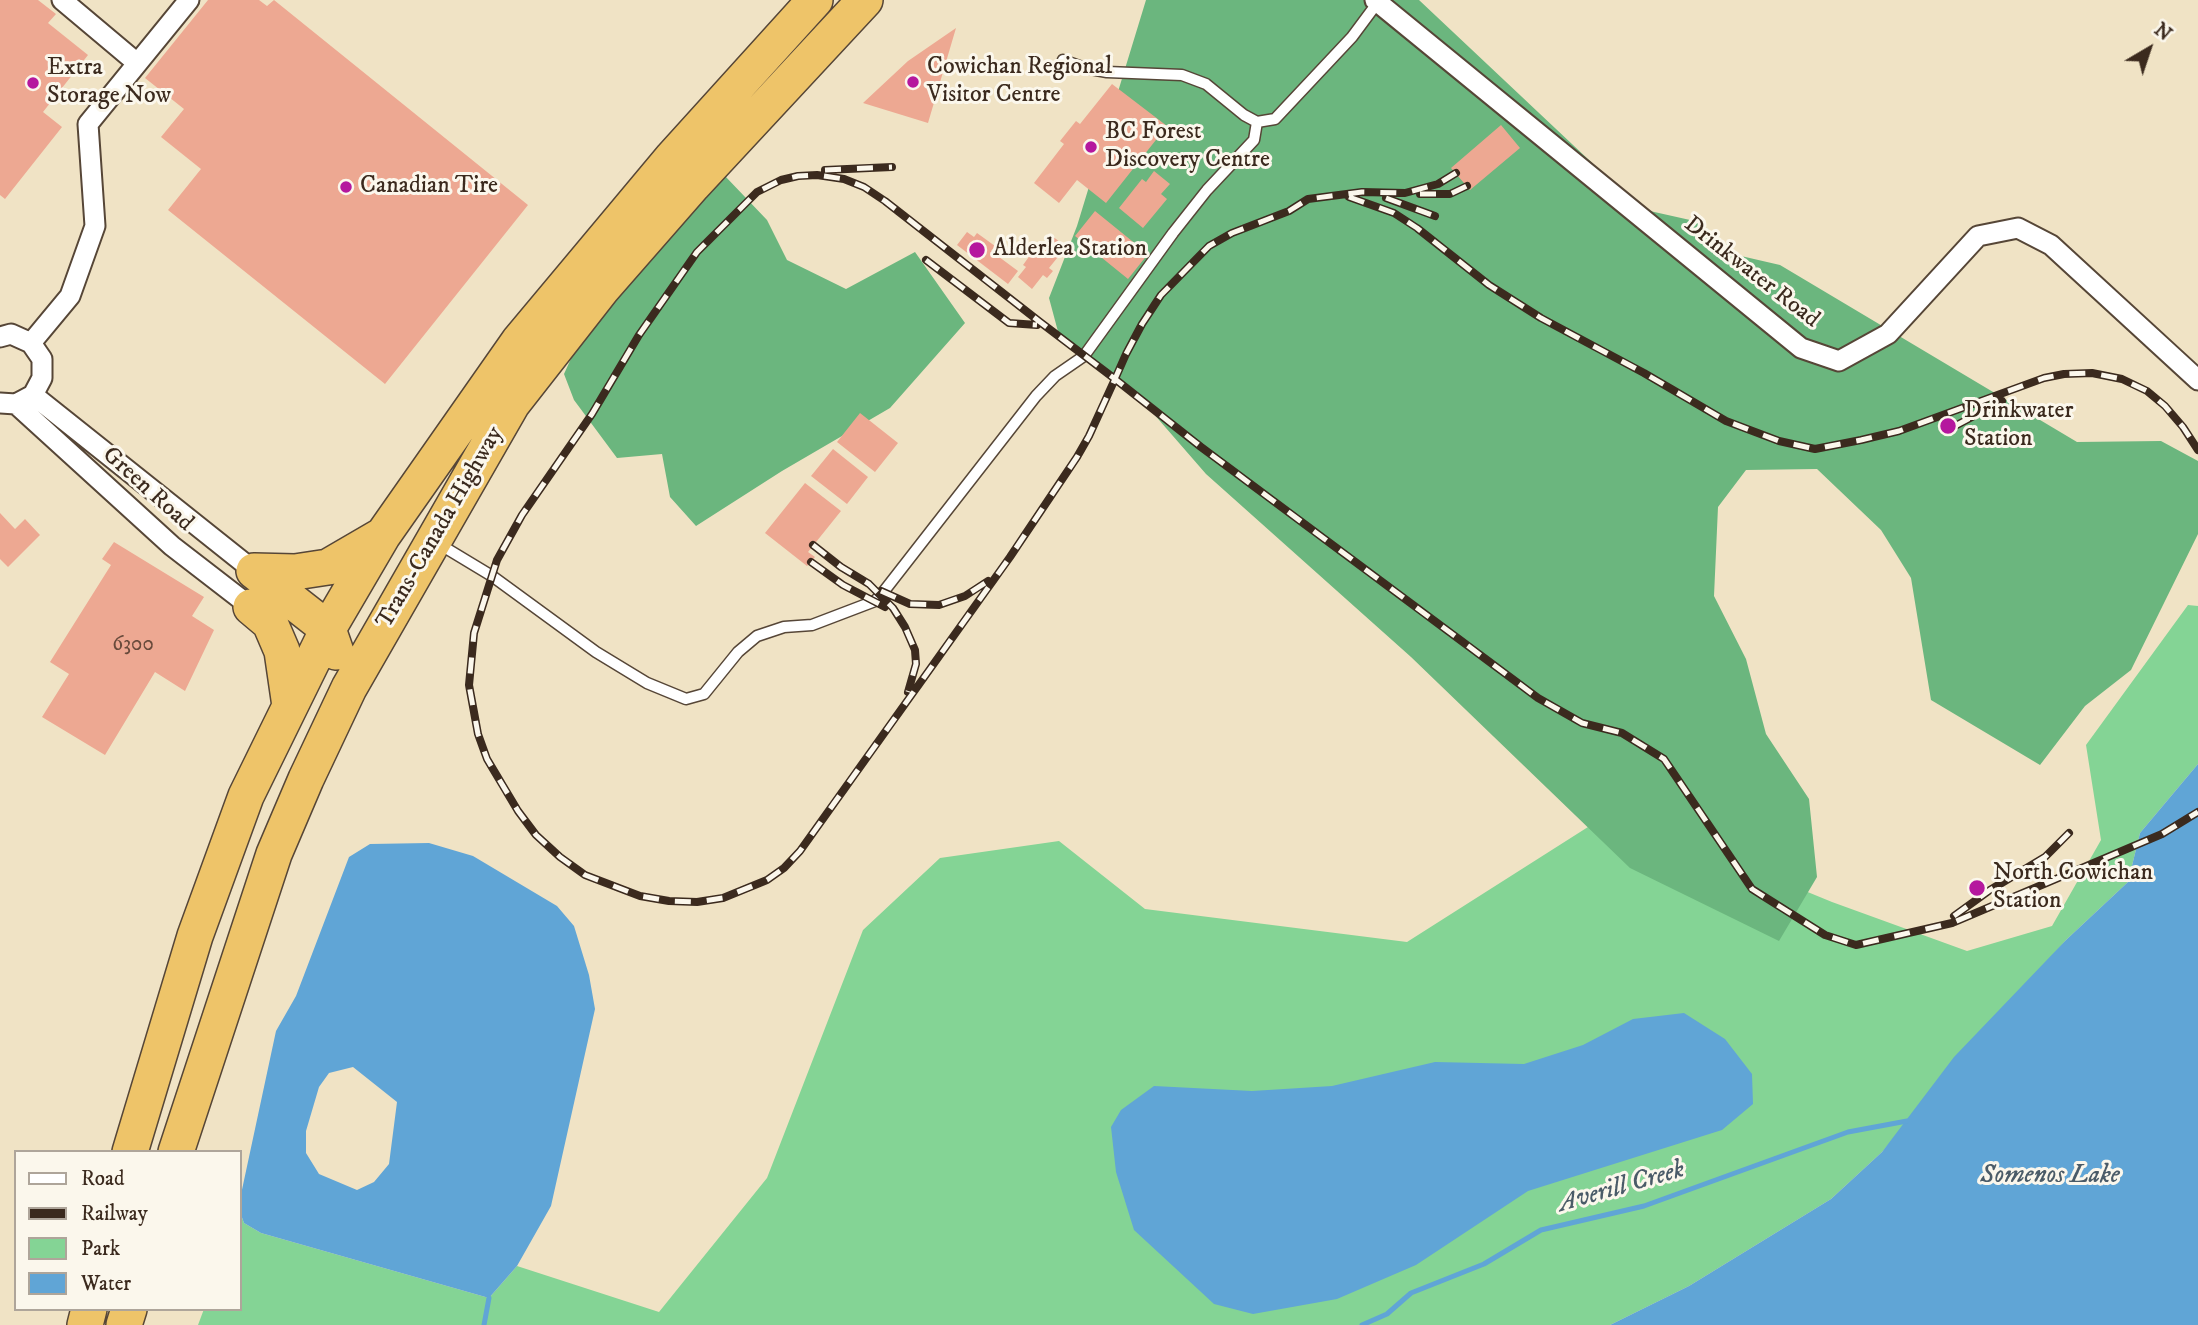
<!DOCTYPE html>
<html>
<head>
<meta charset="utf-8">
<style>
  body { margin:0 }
  #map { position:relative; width:2198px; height:1325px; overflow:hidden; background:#f0e3c5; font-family:"IM FELL DW Pica",serif }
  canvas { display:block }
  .legend { position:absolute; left:14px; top:1150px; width:228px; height:161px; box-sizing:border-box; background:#fbf7ec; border:2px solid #aea59a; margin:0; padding:9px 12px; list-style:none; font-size:21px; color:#3b2a1e }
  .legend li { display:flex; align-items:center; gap:14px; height:35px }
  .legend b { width:35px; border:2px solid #aea59a }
  .north { position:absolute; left:2114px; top:14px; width:70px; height:70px; -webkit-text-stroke:5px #fbf7ec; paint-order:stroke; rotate:39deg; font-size:19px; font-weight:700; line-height:28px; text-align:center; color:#3b2a1e }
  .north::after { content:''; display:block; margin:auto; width:24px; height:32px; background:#3b2a1e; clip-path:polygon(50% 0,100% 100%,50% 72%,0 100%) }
</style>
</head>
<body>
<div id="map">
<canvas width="2198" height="1325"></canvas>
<ul class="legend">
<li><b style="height:9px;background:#fff"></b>Road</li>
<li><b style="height:9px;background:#3b2a1e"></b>Railway</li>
<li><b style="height:19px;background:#84d495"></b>Park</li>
<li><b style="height:19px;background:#60a5d6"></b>Water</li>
</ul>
<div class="north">N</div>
</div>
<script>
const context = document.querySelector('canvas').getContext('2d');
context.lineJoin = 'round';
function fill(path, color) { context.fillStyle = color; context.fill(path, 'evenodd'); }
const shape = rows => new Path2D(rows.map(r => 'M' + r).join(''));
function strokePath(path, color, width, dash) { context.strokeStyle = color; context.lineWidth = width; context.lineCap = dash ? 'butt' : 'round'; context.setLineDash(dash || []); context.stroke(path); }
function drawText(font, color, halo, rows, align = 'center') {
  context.font = font + ' "IM FELL DW Pica",serif'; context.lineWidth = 6; context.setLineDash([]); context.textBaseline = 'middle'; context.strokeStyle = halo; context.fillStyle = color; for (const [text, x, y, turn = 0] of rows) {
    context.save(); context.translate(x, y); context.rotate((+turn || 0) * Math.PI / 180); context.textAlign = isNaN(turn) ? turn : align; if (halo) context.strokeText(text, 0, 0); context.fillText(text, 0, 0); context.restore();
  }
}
const green = shape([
  [2188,605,2198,606,2198,764,2140,833,2128,882,2066,940,1882,1152,1831,1199,1689,1286,1610,1325,198,1325,204,1309,240,1309,240,1212,244,1223,261,1233,489,1298,517,1266,659,1312,767,1178,863,930,940,858,1059,841,1145,909,1407,942,1588,827,1693,845,1832,902,1967,951,2052,926,2101,840,2086,745]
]);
const forest = shape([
  [1146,0,1419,0,1641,209,1699,222,1741,256,1780,265,2077,442,2161,441,2198,461,2198,534,2131,670,2085,706,2040,765,1931,700,1911,578,1881,530,1817,469,1746,470,1718,507,1714,596,1746,659,1766,734,1809,799,1817,877,1779,941,1630,868,1411,657,1206,474,1146,405,1060,339,1049,298,1077,226],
  [725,176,767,220,787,260,846,289,915,252,965,323,890,408,782,471,696,526,670,497,662,454,617,458,574,400,564,374,583,332]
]);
const water = shape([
  [2198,764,2198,1325,1610,1325,1689,1286,1831,1199,1882,1152,1954,1057,2066,940,2128,882,2140,833],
  [429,843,473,856,557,906,574,926,589,975,595,1009,551,1206,517,1266,489,1298,261,1233,244,1223,240,1212,240,1199,276,1031,296,996,349,857,370,844],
  [353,1067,397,1102,389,1164,374,1182,357,1190,319,1174,306,1153,306,1131,319,1087,329,1073],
  [1684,1013,1725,1039,1752,1074,1753,1104,1722,1130,1528,1191,1416,1265,1337,1299,1253,1314,1214,1304,1134,1230,1116,1172,1111,1127,1121,1110,1154,1086,1252,1091,1332,1086,1435,1062,1524,1064,1583,1045,1633,1019]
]);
const stream = shape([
  [484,1325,489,1298],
  [1362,1325,1387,1314,1411,1293,1484,1264,1541,1230,1644,1206,1848,1132,1907,1121]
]);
const building = shape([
  [0,0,38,0,56,14,48,23,88,55,43,112,62,127,5,199,0,195],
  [208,0,259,0,267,6,274,0,528,205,385,384,168,210,201,169,161,137,184,109,145,78],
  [956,28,928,123,863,103,908,61],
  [1112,84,1167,126,1106,203,1077,180,1059,203,1034,183,1064,144,1060,141,1076,121,1080,124],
  [1501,125,1520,148,1470,190,1451,168],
  [1154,171,1170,184,1161,194,1167,199,1143,228,1119,208,1142,179,1146,182],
  [1095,211,1148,254,1128,279,1075,236],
  [967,232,974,237,977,233,995,246,991,251,1018,271,1008,284,957,245],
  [1051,235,1066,247,1049,268,1053,271,1047,278,1043,275,1032,289,1018,277,1026,267,1023,265,1036,247,1040,250],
  [860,413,898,443,875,472,837,442],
  [1951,419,1956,427,1945,433,1940,425],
  [833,449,868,477,847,504,811,476],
  [805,483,841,511,808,552,815,557,807,566,765,533],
  [0,513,15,529,25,519,40,535,8,567,0,559],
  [114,542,204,597,192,616,214,630,185,691,155,672,105,755,42,717,69,674,50,662,111,565,102,559]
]);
const lane = shape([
  [1063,60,1085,68,1107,72,1182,75,1206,84,1244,115,1257,122,1275,119,1352,37,1378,2],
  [439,544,492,576,596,652,647,683,686,699,704,694,738,652,757,636,784,627,812,625,875,601,881,595,1036,396,1055,376,1084,356,1173,233,1207,190,1254,140,1257,122]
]);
const street = shape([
  [62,0,137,63],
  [1375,0,1801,348,1839,361,1888,334,1978,236,2018,228,2051,245,2198,380],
  [0,337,11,334,31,343,42,359,42,378,33,395,16,404,0,403],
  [31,343,70,296,95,226,88,124,189,0],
  [33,395,254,571],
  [16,404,172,546,251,607]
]);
const highway = shape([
  [254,571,328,629,336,652],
  [254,571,295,572,328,567,383,535],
  [251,607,270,623,282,651,290,706],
  [130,1152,195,936,246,796,328,629,383,535,519,341,672,158,815,0],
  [176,1152,274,854,306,779,349,688,512,404,602,289,693,185,865,0],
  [85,1325,89,1309],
  [124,1325,129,1309]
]);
const rail = shape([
  [825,170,892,167],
  [1456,173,1438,184,1405,193,1362,192,1308,199,1289,211,1232,233,1209,246,1161,295,1142,324,1126,354,1115,379,1089,436,1077,457,1010,557,800,851,784,868,767,880,723,898,697,902,669,901,640,896,585,875,560,857,536,835,518,811,487,759,478,734,469,685,474,633,497,560,522,515,592,414,639,335,697,252,757,192,781,180,798,176,817,175,844,179,864,187,885,201,1040,322,1115,379,1201,447,1538,698,1582,723,1622,733,1664,759,1752,889,1825,935,1856,945,1952,923,2162,834,2198,812],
  [1420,194,1450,194,1467,186],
  [1349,197,1394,213,1417,228,1489,285,1541,318,1644,373,1726,421,1779,441,1815,449,1861,440,1899,431,2044,378,2064,374,2092,373,2122,379,2147,391,2165,406,2183,427,2198,450],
  [1386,198,1435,216],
  [926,260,1009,323,1037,325],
  [1955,426,2002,401],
  [813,545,841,567,869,584,893,608,905,627,915,650,916,664,908,692],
  [811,562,843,585,885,607],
  [881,591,910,604,939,605,965,596,988,581],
  [1954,916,1990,890,2045,857,2069,833]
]);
const markers = [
  [913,82,7,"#b5179e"],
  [33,83,7,"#b5179e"],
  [1091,147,7,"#b5179e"],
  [346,187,7,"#b5179e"],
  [977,250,9,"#b5179e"],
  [1948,426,9,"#b5179e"],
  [1977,888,9,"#b5179e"]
];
const numberNames = [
  ["6300",133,646]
];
const poiNames = [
  ["Cowichan Regional",927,68],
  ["Visitor Centre",927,96],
  ["Extra",47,69],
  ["Storage Now",47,97],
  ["BC Forest",1105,133],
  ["Discovery Centre",1105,161],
  ["Canadian Tire",360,187],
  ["Alderlea Station",993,250],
  ["Drinkwater",1964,412],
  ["Station",1964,440],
  ["North Cowichan",1993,874],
  ["Station",1993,902]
];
const streetNames = [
  ["Drinkwater Road",1751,273,38],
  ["Green Road",147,490,42],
  ["Trans-Canada Highway",441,528,-60]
];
const waterNames = [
  ["Somenos Lake",2050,1177],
  ["Averill Creek",1622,1188,-16]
];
fill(green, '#84d495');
fill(forest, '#6bb67e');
fill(water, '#60a5d6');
strokePath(stream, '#60a5d6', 5);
fill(building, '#eda892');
strokePath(lane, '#564637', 13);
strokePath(street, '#564637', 23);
strokePath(highway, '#564637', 38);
strokePath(lane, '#fff', 10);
strokePath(street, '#fff', 19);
strokePath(highway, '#eec469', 35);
strokePath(rail, '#3b2a1e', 8);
strokePath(rail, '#fbf7ec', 5, [16]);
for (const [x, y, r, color] of markers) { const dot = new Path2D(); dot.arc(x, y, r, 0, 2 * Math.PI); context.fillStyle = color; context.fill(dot); strokePath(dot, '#fbf7ec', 2.5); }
drawText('21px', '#684a3b', null, numberNames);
drawText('24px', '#3b2a1e', '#fbf7ec', poiNames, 'left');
drawText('24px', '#3b2a1e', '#fbf7ec', streetNames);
drawText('italic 26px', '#4a5b68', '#fbf7ec', waterNames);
</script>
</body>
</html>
